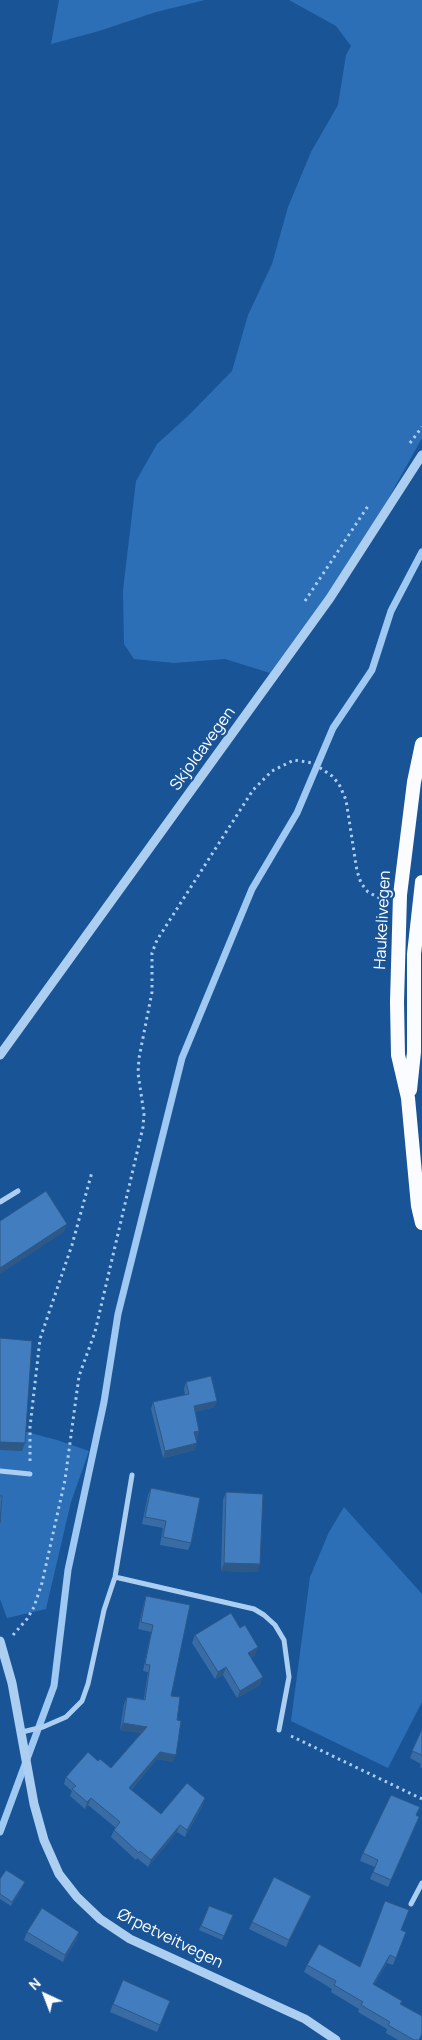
<!DOCTYPE html>
<html>
<head>
<meta charset="utf-8">
<style>
  body { margin:0 }
  #map { position:relative; width:422px; height:2040px; overflow:hidden; background:#195497; font-family:Manrope,sans-serif }
  canvas { display:block }
  .north { position:absolute; left:20px; top:1970px; width:50px; height:50px; -webkit-text-stroke:4px #195497; paint-order:stroke; rotate:317deg; font-size:14px; font-weight:700; line-height:20px; text-align:center; color:#fff }
  .north::after { content:''; display:block; margin:auto; width:18px; height:22px; background:#fff; clip-path:polygon(50% 0,100% 100%,50% 72%,0 100%) }
</style>
</head>
<body>
<div id="map">
<canvas width="422" height="2040"></canvas>
<div class="north">N</div>
</div>
<script>
const context = document.querySelector('canvas').getContext('2d');
context.lineJoin = 'round';
function fill(path, color) { context.fillStyle = color; context.fill(path, 'evenodd'); }
const shape = rows => new Path2D(rows.map(r => 'M' + r).join(''));
function strokePath(path, color, width, dash) { context.strokeStyle = color; context.lineWidth = width; context.lineCap = dash ? 'butt' : 'round'; context.setLineDash(dash || []); context.stroke(path); }
function drawText(font, color, halo, rows, align = 'center') {
  context.font = font + ' Manrope,sans-serif'; context.lineWidth = 4.5; context.setLineDash([]); context.textBaseline = 'middle'; context.strokeStyle = halo; context.fillStyle = color; for (const [text, x, y, turn = 0] of rows) {
    context.save(); context.translate(x, y); context.rotate((+turn || 0) * Math.PI / 180); context.textAlign = isNaN(turn) ? turn : align; if (halo) context.strokeText(text, 0, 0); context.fillText(text, 0, 0); context.restore();
  }
}
const green = shape([
  [59,0,205,0,156,12,99,31,51,44],
  [289,0,422,0,422,438,387,501,328,593,270,673,225,659,174,663,134,659,124,644,123,590,136,481,157,444,188,416,232,371,248,315,272,264,288,207,311,152,338,105,346,55,351,46,336,26],
  [0,1425,57,1440,89,1451,71,1502,46,1609,7,1618,0,1599],
  [344,1507,422,1594,422,1702,388,1768,291,1721,310,1577,329,1532]
]);
const stream = shape([
  [0,1832,54,1686,68,1570,104,1402,118,1314,182,1058,252,889,297,813,333,728,372,670,391,611,422,552]
]);
const path = shape([
  [410,443,422,427],
  [305,601,368,506],
  [30,1461,30,1427,40,1339,72,1245,92,1172],
  [13,1635,27,1619,34,1607,42,1583,65,1480,79,1376,95,1332,143,1127,144,1114,138,1073,139,1058,152,992,152,953,157,940,253,790,272,771,294,760,313,763,332,776,339,784,346,800,357,871,361,883,368,892,383,900],
  [291,1736,422,1799]
]);
const minor = shape([
  [0,1202,18,1191],
  [0,1471,30,1474],
  [115,1577,254,1609,264,1615,275,1625,284,1640,289,1677,279,1730],
  [22,1732,43,1727,66,1717,82,1701,88,1684,104,1610,115,1577,132,1475],
  [411,1904,422,1883]
]);
const tertiary = shape([
  [0,1055,330,598,422,455],
  [0,1641,12,1683,34,1804,44,1840,59,1874,77,1897,100,1919,130,1939,305,2019,336,2040]
]);
const trunk = shape([
  [422,744,414,782,400,895,397,1002,398,1055,408,1098,418,1206,422,1223],
  [410,1090,414,1052,414,954,422,882]
]);
const wall = shape([
  [186,1382,217,1401,214,1407,195,1412,199,1431,197,1437,196,1438,195,1450,163,1458,151,1409,153,1402,185,1395,184,1389],
  [151,1488,191,1543,188,1550,160,1545,163,1528,142,1524,148,1495],
  [226,1492,258,1572,221,1571,223,1500],
  [146,1596,177,1720,173,1762,157,1759,131,1790,161,1814,203,1805,185,1837,177,1832,148,1867,137,1858,136,1860,111,1837,114,1830,116,1828,88,1805,85,1809,70,1796,72,1791,64,1784,66,1777,98,1761,111,1768,141,1733,120,1730,124,1704,127,1697,144,1699,148,1672,143,1671,151,1632,138,1629,144,1603],
  [195,1635,255,1655,251,1657,260,1685,237,1698,223,1675,215,1679,192,1643],
  [422,1729,422,1768,420,1767,421,1764,410,1758],
  [416,1816,419,1817,416,1824,388,1887,370,1879,375,1867,360,1861,363,1853],
  [0,1879,23,1886,11,1906,0,1899],
  [308,1903,286,1947,249,1929,252,1922],
  [209,1906,233,1915,222,1940,199,1930],
  [401,1930,406,1932,393,1965,387,1963,374,1985,401,2004,420,2040,398,2040,386,2033,387,2029,358,2012,359,2009,331,1992,332,1989,304,1972,307,1965,360,1967],
  [27,1932,77,1939,63,1962,24,1940],
  [113,2004,167,2008,157,2032,110,2012]
]);
const shadedWall = shape([
  [67,1224,64,1232,0,1274,0,1268],
  [217,1401,214,1407,191,1413,194,1406],
  [199,1431,197,1437,192,1438,194,1432],
  [0,1442,25,1443,22,1451,0,1450],
  [197,1443,195,1450,163,1458,165,1451],
  [224,1563,260,1564,258,1572,221,1571],
  [258,1647,255,1655,246,1661,248,1653],
  [226,1667,223,1675,215,1679,218,1672],
  [263,1677,260,1685,237,1698,240,1691],
  [123,1723,147,1727,144,1734,120,1730],
  [160,1752,176,1755,173,1762,157,1759,126,1795,129,1788],
  [91,1798,88,1805,85,1809,87,1802],
  [205,1798,203,1805,185,1837,187,1830],
  [180,1825,177,1832,148,1867,151,1860],
  [25,1882,23,1886,11,1906,12,1902],
  [311,1896,308,1903,286,1947,289,1940],
  [79,1932,77,1939,63,1962,65,1955],
  [390,1955,387,1963,370,1992,373,1984]
]);
const building = shape([
  [46,1191,67,1224,0,1268,0,1221,46,1191],
  [0,1338,32,1341,25,1443,0,1442,0,1338],
  [211,1376,217,1401,194,1406,199,1431,194,1432,197,1443,165,1451,153,1402,189,1394,186,1382,211,1376],
  [151,1488,200,1498,191,1543,163,1537,166,1521,145,1517,151,1488],
  [226,1492,263,1494,260,1564,224,1563,226,1492],
  [0,1496,2,1496,0,1523,0,1496],
  [146,1596,190,1605,171,1696,180,1697,177,1720,181,1721,176,1755,160,1752,129,1788,161,1814,187,1783,205,1798,187,1830,180,1825,151,1860,140,1851,139,1853,114,1830,120,1822,91,1798,87,1802,72,1789,76,1786,66,1777,88,1752,98,1761,100,1759,111,1768,147,1727,123,1723,127,1697,145,1700,150,1665,145,1664,153,1625,141,1622,146,1596],
  [231,1613,240,1628,245,1625,258,1647,248,1653,263,1677,240,1691,226,1667,218,1672,195,1635,231,1613],
  [422,1729,422,1755,412,1751,422,1729],
  [391,1795,420,1807,416,1815,419,1817,391,1880,373,1872,378,1860,363,1853,391,1795],
  [6,1870,25,1882,12,1902,0,1894,0,1879,6,1870],
  [274,1877,311,1896,289,1940,252,1922,274,1877],
  [385,1901,409,1910,401,1930,406,1932,396,1958,390,1955,373,1984,402,2001,400,2004,422,2016,422,2034,419,2040,414,2040,388,2025,390,2022,361,2005,363,2002,334,1985,336,1981,307,1965,319,1944,360,1967,385,1901],
  [209,1906,233,1915,224,1936,201,1926,209,1906],
  [42,1908,79,1932,65,1955,27,1932,42,1908],
  [123,1980,170,2001,160,2025,113,2004,123,1980]
]);
const streetNames = [
  ["Skjoldavegen",203,749,-54],
  ["Haukelivegen",383,920,-87],
  ["Ørpetveitvegen",170,1939,26]
];
fill(green, '#2c6fb6');
strokePath(stream, '#9fc9f3', 7);
strokePath(path, '#accef1', 3, [2.5, 4]);
strokePath(minor, '#accef1', 5);
strokePath(tertiary, '#accef1', 9);
strokePath(trunk, '#fafcff', 14);
fill(wall, '#396ca4');
fill(shadedWall, '#2e5886');
fill(building, '#427ebf');
strokePath(building, '#2e5886', 1);
drawText('16px', '#fff', '#195497', streetNames);
</script>
</body>
</html>
